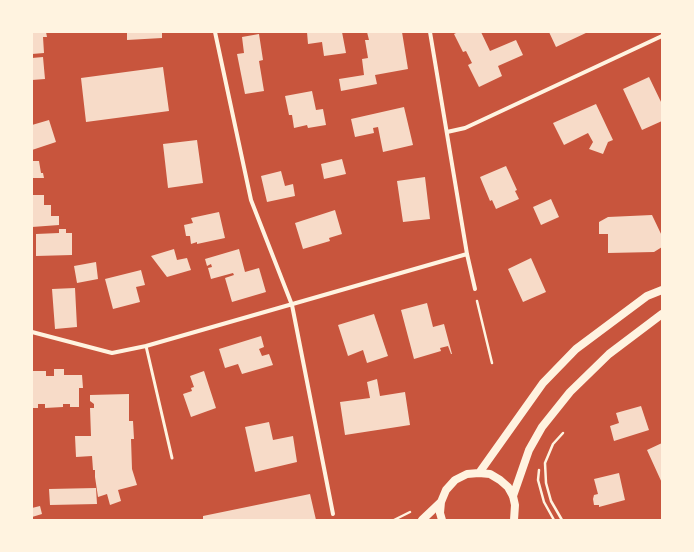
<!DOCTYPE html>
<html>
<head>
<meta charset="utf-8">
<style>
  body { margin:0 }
  #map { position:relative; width:694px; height:552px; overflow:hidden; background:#c8553d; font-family:"Times New Roman",serif }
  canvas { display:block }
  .frame { position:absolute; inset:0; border:33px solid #fff3e0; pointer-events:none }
</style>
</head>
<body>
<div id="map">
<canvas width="694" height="552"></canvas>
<div class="frame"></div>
</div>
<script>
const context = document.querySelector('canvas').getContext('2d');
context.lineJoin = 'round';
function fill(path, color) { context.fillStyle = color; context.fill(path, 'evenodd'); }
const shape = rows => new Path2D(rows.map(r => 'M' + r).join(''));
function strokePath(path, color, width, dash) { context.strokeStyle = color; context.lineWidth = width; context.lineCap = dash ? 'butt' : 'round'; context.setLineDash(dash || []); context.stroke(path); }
const building = shape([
  [32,32,46,32,47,37,43,37,44,53,32,54],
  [127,32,162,32,162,38,127,40],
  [307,32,342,32,346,53,324,56,322,42,308,44],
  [367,32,402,32,408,69,375,75,377,84,341,91,339,79,364,75,362,59,368,58,365,40,369,40],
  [458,32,481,32,490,51,516,40,523,55,498,66,502,76,479,87,468,65,472,63,466,51,463,52,454,34],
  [549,32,588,32,556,47],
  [259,34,263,60,259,61,264,91,245,94,237,54,244,53,242,37],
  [43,57,45,79,32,80,32,58],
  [163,67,169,111,86,122,81,78],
  [649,77,662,104,662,121,642,130,623,89],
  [312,91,316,110,323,109,326,125,308,128,307,125,294,128,292,115,289,115,285,96],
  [596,104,613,140,608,142,603,154,589,149,593,142,588,133,564,145,553,123],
  [404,107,413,145,383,152,378,127,373,128,374,133,355,137,351,119],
  [49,120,56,142,32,150,32,125],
  [197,140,203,183,168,188,163,144],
  [342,159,346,174,324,179,321,164],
  [32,161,39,161,41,173,43,173,44,178,32,178],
  [506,166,517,190,515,191,519,199,496,209,492,200,490,201,480,177],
  [281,171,285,186,293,184,295,196,267,202,261,176],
  [425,177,430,219,403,222,397,181],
  [32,195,44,195,44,205,51,205,51,216,59,216,59,225,32,227],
  [551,199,559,217,541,225,533,207],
  [335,210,342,234,329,238,330,241,303,249,295,223],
  [219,212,225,238,197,244,197,242,191,244,190,236,186,236,184,225,193,223,191,218],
  [652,215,662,236,662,247,654,252,608,253,608,234,599,234,599,222,608,217],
  [59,229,66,229,66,233,72,233,72,255,36,256,36,234,59,233],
  [174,249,177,260,187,258,191,270,167,277,151,256],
  [239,249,245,272,259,268,266,292,232,302,225,278,234,275,233,273,211,279,208,268,212,267,211,264,207,266,205,259],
  [531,258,546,292,523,302,508,269],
  [96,262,98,279,77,283,74,266],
  [141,270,145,285,136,287,140,302,113,309,105,279],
  [75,288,77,327,55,329,52,289],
  [427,303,433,327,444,324,452,354,451,354,448,346,440,348,441,351,414,359,401,310],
  [374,314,388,356,367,363,363,350,348,356,338,325],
  [261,336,264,347,259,349,262,356,269,354,273,365,242,374,238,364,225,368,219,349],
  [54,369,64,369,64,375,82,375,83,388,79,388,79,407,70,407,70,404,63,404,63,407,45,408,45,404,38,404,38,408,32,408,32,371,46,371,46,376,54,376],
  [204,371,216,408,191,417,183,394,192,391,191,388,194,387,190,376],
  [377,379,380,396,405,392,410,425,345,435,340,402,370,398,367,382],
  [129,394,129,421,133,421,134,439,131,439,132,469,137,485,118,490,121,501,110,505,107,494,98,497,95,477,95,470,93,470,92,456,76,457,75,436,91,436,90,408,94,408,94,404,90,401,90,395],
  [641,406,649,430,614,441,610,426,619,423,616,413],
  [269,422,273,440,293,436,297,462,255,472,245,427],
  [662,443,662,483,647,450],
  [619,473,625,500,599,507,599,505,594,505,593,499,594,495,598,494,594,479],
  [96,488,97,504,50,505,49,489],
  [310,494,316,520,203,520,203,516],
  [40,506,42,514,32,517,32,508]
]);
const path = shape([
  [477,301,492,363],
  [539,470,538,480,544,502,554,520],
  [394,520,410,512],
  [562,520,551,501,546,483,545,463,553,444,563,433]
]);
const service = shape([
  [146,346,172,458]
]);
const minor = shape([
  [215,32,251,200,292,305,333,514],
  [430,32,467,254,475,289],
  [447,132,465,128,662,36],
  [32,332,112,353,146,346,467,254]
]);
const secondary = shape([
  [479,473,543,383,576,349,647,296,662,290],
  [513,496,529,450,542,427,570,392,609,354,662,314],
  [422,520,441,502],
  [442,520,440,513,441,502,446,490,455,480,467,474,479,473,490,474,500,480,508,487,513,496,515,505,514,520]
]);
fill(building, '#f7dbc8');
strokePath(path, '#fff3e0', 2.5);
strokePath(service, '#fff3e0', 3);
strokePath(minor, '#fff3e0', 4);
strokePath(secondary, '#fff3e0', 8);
</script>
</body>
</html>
